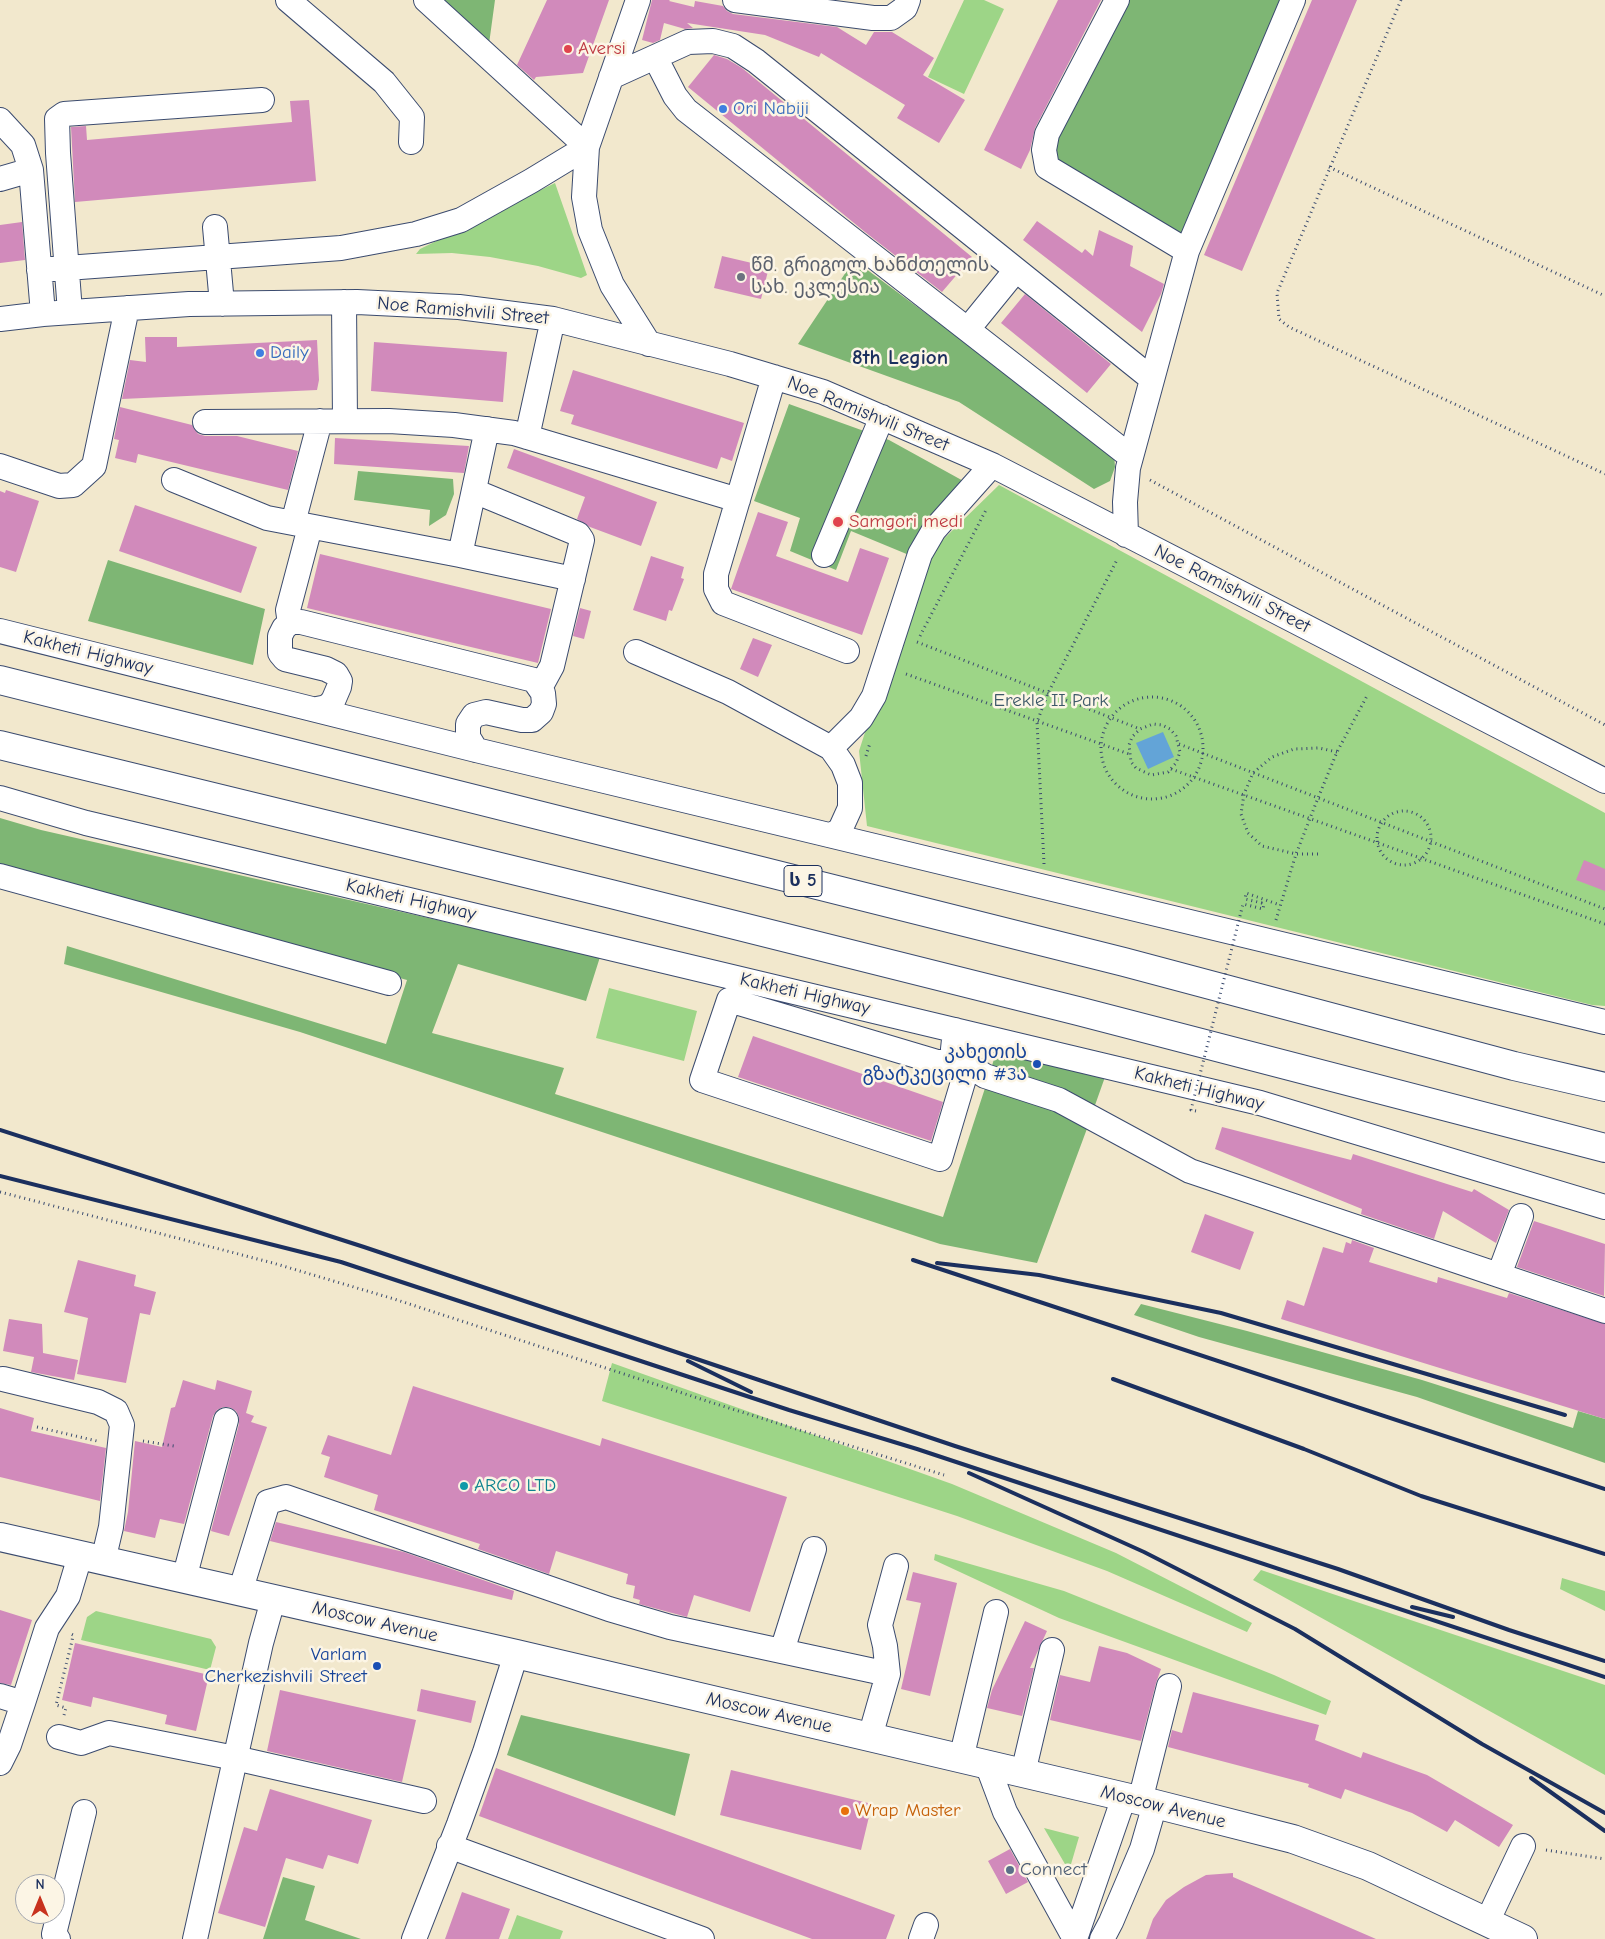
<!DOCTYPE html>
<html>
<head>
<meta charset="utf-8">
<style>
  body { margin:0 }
  #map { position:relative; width:1605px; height:1939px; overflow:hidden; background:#f2e8cd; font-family:"Comic Neue",sans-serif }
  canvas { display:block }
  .north { position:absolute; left:15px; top:1874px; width:50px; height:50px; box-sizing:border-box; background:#fcf5e5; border:1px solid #a2a6af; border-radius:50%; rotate:0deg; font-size:14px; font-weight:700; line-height:20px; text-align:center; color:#1b2f5e }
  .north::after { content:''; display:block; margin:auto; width:18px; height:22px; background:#c8321e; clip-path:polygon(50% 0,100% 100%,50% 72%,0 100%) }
</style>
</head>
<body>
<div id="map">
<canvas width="1605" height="1939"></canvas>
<div class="north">N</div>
</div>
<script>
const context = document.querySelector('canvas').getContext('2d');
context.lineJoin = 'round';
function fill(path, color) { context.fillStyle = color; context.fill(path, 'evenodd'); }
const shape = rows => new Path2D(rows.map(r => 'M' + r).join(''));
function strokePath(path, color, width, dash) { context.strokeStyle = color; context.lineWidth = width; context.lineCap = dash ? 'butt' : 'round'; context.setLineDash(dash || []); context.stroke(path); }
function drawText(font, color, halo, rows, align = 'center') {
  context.font = font + ' "Comic Neue","Noto Sans Georgian",sans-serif'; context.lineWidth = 5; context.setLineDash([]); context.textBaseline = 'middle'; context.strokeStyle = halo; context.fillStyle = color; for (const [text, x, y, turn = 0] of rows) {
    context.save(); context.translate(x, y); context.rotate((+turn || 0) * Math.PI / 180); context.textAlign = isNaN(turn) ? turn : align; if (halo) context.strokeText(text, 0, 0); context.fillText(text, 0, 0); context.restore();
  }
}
const green = shape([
  [964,0,984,0,1004,9,964,94,928,77],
  [555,183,587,275,581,278,538,266,490,257,452,253,416,254,420,249],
  [999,485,1605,813,1605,1006,1592,1005,867,826,859,751,920,562],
  [609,988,697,1011,684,1061,596,1038],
  [612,1363,952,1484,1116,1553,1252,1623,1247,1632,1107,1571,957,1516,602,1401],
  [935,1554,1064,1591,1274,1675,1331,1701,1326,1715,1059,1618,934,1560],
  [1261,1570,1605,1685,1605,1775,1253,1580],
  [1562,1578,1605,1591,1605,1611,1560,1589],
  [96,1611,211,1639,216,1647,210,1670,81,1640,87,1617],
  [1044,1828,1079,1837,1069,1871],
  [517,1915,563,1931,560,1939,508,1939]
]);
const forest = shape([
  [441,0,495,0,489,44],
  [1127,0,1285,0,1185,237,1055,158,1055,141],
  [854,260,1114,453,1115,467,1110,481,1094,489,959,402,798,344],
  [789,404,889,440,967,483,909,555,851,531,836,570,790,551,800,518,754,501],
  [358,471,453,479,454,494,446,515,429,526,430,510,354,500],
  [108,560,265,609,253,665,88,621],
  [0,818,41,830,600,957,586,1001,458,964,432,1033,564,1068,555,1094,943,1217,987,1082,1060,1107,1088,1126,1037,1263,940,1244,300,1032,64,964,67,946,386,1044,407,980,0,868],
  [971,1044,1105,1077,1094,1108,1069,1091,990,1072,995,1056,961,1047],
  [1141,1304,1247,1331,1422,1380,1573,1428,1578,1411,1605,1419,1605,1463,1417,1397,1199,1337,1134,1315],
  [521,1715,690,1754,675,1816,507,1755],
  [283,1877,315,1886,305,1920,361,1939,263,1939]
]);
const water = shape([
  [1163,732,1174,757,1148,769,1136,743]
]);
const building = shape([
  [547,0,609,0,583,73,536,77,534,80,517,65],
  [652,0,670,0,669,1,694,7,695,1,723,6,727,11,733,14,837,27,866,45,874,32,892,32,934,58,923,75,965,100,939,143,897,118,905,105,821,53,819,57,765,35,687,23,693,28,685,29,664,23,660,40,653,43,642,40],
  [1058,0,1101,0,1035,128,1030,150,1021,169,984,150],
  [1312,0,1357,0,1242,271,1204,255],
  [714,55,727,59,742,68,972,257,942,292,865,232,688,87],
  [309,100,316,181,75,202,71,127,86,126,87,140,292,122,290,101],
  [1037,221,1082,253,1085,249,1093,256,1099,230,1133,246,1130,266,1164,284,1161,294,1142,332,1023,240],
  [22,222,25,260,0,263,0,225],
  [722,256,769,267,761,299,714,288],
  [1025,294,1111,364,1087,393,1001,323],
  [145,337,177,337,177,347,317,340,319,380,317,390,122,399,130,360,146,362],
  [374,342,507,352,503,402,371,391],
  [573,370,744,423,732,461,721,457,717,469,571,424,574,415,560,411],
  [120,407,192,425,198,434,205,436,237,436,298,451,288,490,138,454,136,463,115,458,119,440,114,439],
  [335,438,469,446,464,473,334,464],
  [514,449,657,502,641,546,590,527,577,519,585,497,507,468],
  [6,490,39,501,16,572,0,567,0,491,5,493],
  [135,505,257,547,241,593,119,551],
  [758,512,788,522,776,556,848,582,860,548,889,558,862,635,731,589],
  [320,554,551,609,538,663,307,608],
  [651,556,684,567,681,578,684,579,672,611,669,610,666,621,633,610],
  [580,608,591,611,584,639,573,636],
  [753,638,772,645,758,677,740,669],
  [1584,860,1605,869,1605,891,1576,880],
  [753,1036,943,1102,931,1141,738,1077],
  [1222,1127,1351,1160,1353,1154,1472,1192,1474,1189,1509,1210,1496,1243,1443,1211,1434,1239,1361,1214,1362,1209,1215,1149],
  [1205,1214,1254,1232,1240,1270,1191,1252],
  [1534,1221,1605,1244,1604,1296,1517,1267],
  [1352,1240,1374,1248,1369,1262,1437,1283,1438,1277,1507,1298,1509,1293,1605,1324,1605,1419,1281,1319,1287,1300,1304,1306,1323,1247,1343,1253,1346,1242,1351,1244],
  [78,1260,136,1275,134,1286,156,1292,150,1315,140,1313,126,1383,77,1374,88,1318,64,1312],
  [9,1319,42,1324,43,1353,78,1360,74,1380,31,1372,34,1357,3,1351],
  [183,1380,215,1390,217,1380,252,1391,246,1413,254,1416,251,1422,267,1427,229,1536,211,1531,239,1424,239,1417,236,1411,229,1407,223,1407,217,1410,213,1416,184,1524,160,1519,155,1538,124,1531,128,1512,135,1441,162,1447,171,1408,175,1407],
  [413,1386,600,1446,602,1438,787,1497,750,1612,694,1595,687,1617,639,1604,640,1600,633,1598,635,1586,626,1584,628,1574,556,1551,549,1574,478,1549,480,1544,374,1510,378,1495,324,1477,330,1457,321,1454,328,1435,391,1455],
  [0,1408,34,1418,31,1431,106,1448,100,1501,0,1477],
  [276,1522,404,1552,514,1591,512,1600,270,1541],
  [913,1572,957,1583,930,1696,901,1689,921,1603,906,1600],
  [0,1610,32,1620,11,1685,0,1683],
  [1025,1621,1047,1631,1030,1668,1034,1668,1022,1716,987,1708,992,1690],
  [75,1643,209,1675,196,1731,165,1724,167,1715,93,1697,91,1707,62,1700],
  [1099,1646,1127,1653,1161,1669,1156,1683,1141,1741,1050,1720,1060,1675,1090,1682],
  [421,1689,476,1701,471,1723,417,1711],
  [280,1690,416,1720,402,1782,267,1751],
  [1193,1692,1319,1725,1315,1740,1361,1758,1363,1752,1427,1775,1513,1825,1499,1847,1455,1820,1447,1832,1412,1813,1345,1789,1341,1799,1308,1787,1309,1784,1168,1747,1172,1730,1182,1733],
  [496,1768,895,1915,886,1939,812,1939,479,1816],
  [731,1770,872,1804,861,1850,720,1815],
  [270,1789,372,1820,358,1864,328,1855,323,1869,286,1858,265,1927,218,1913,244,1827,257,1831],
  [1010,1849,1028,1882,1006,1894,988,1861],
  [1233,1873,1233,1877,1376,1939,1146,1939,1153,1919,1166,1900,1184,1887,1206,1875],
  [462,1892,510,1909,499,1939,445,1939]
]);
const path = shape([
  [1401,0,1277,293,1279,319,1289,327,1605,474],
  [1329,167,1605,296],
  [1150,480,1605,725],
  [920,636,987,508],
  [917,642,1140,729,1153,724,1162,725,1170,729,1176,736,1180,752,1176,763,1168,772,1151,775,1136,768,1131,762,1129,745,1132,737,1140,729],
  [906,674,1129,754],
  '1101 748a51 51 0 1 1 102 0a51 51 0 1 1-102 0Z',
  [1179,744,1605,909],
  [866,756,870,743],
  [1171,769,1605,924],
  '1377 838a27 27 0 1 1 54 0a27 27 0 1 1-54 0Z',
  [1318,854,1296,854,1262,846,1248,833,1241,814,1244,794,1253,773,1272,757,1294,749,1319,748,1337,752],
  [1044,864,1037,722,1048,693,1117,560],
  [1262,903,1245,899,1246,893,1280,905],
  [1276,920,1296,854,1318,798,1337,752,1368,694],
  [0,1192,273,1263,394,1299,716,1404,944,1475],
  [37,1427,97,1441],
  [143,1441,174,1446],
  [64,1715,66,1708,56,1705,72,1641,73,1635,71,1634],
  [1546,1850,1605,1859]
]);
const minor = shape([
  [288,0,384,82,412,117,411,142],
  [426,0,587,147,584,197,590,230,612,285,649,344],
  [735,0,873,18,891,18,905,8,908,0],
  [1117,0,1047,134,1044,150,1047,167,1187,251],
  [655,57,675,96,686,110,1131,457],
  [611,77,688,42,713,41,733,46,756,61,1152,379],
  [0,120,23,145,31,170,43,314],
  [0,179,31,170],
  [215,227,222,304],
  [39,270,341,248,416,234,461,220,531,181,587,147,638,0],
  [344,302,345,421],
  [70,312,58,153,57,119,64,114,262,100],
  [0,319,43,314,189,304,357,302,459,307,553,319,730,364,823,392,992,465,1605,781],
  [968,329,1016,270],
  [774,377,716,574,716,589,723,603,847,651],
  [205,422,389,421,454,425,514,433,738,500],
  [527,437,553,319],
  [0,466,59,486,73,485,94,466,127,308],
  [174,480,267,518,460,555,487,429],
  [474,491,578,534,582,540,552,666,540,688],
  [293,523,320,421],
  [1126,535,1125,502,1128,468,1187,251,1293,0],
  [460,555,573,579],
  [824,555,882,417],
  [291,622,289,617,288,610,310,527],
  [0,631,476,750,1605,1022],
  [636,652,728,692,831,748,843,765,850,783,850,808,840,830,831,835],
  [317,709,327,707,333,701,339,687,340,681,336,674,326,669,285,659,280,653,280,636,284,628,291,622,301,622,534,680,543,693,544,704,541,712,532,720,522,720,486,712,474,715,468,724,468,737,476,750],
  [831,748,861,718,874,696,920,554,934,530,992,465],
  [0,798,86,823,1260,1103,1605,1207],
  [0,876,389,983],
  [955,1030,953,1049,958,1058,985,1076,1059,1100,1190,1171,1605,1311],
  [958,1058,948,1062,937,1062,729,1000,702,1080,940,1159,968,1065],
  [1499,1275,1521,1216],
  [3,1379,98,1402,116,1411,122,1425,111,1527,103,1561],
  [184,1579,226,1420],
  [240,1592,268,1502,286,1497,609,1609,670,1627,888,1674,870,1737],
  [782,1651,814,1549],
  [888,1674,885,1646,880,1625,896,1566],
  [0,1696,23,1703],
  [59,1737,81,1743,109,1733,235,1758,424,1801],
  [961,1759,996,1612],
  [0,1763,9,1745,23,1703,47,1628,68,1596,80,1556],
  [987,1764,1005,1812,1075,1939],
  [1023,1773,1052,1650],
  [1140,1801,1169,1686],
  [449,1846,702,1939],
  [1487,1922,1523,1846],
  [58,1939,54,1934,84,1812],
  [195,1939,261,1643,273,1600],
  [414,1939,459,1824,485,1752,516,1654],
  [921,1939,926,1925],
  [1075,1939,1124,1797],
  [1102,1939,1111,1922,1142,1849,1155,1804]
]);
const major = shape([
  [0,1537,516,1654,1155,1804,1293,1839,1368,1866,1523,1939]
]);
const highway = shape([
  [0,680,1124,962,1514,1066,1605,1087],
  [0,745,611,894,1078,1011,1605,1148]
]);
const rail = shape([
  [0,1130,364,1247,955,1446,1338,1569,1509,1630,1605,1661],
  [0,1176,341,1262,789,1410,917,1449,1605,1677],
  [913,1260,1605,1489],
  [937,1263,1039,1275,1221,1313,1565,1415],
  [688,1361,751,1392],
  [1113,1379,1304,1449,1421,1496,1605,1554],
  [969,1473,1144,1552,1295,1629,1482,1744,1605,1813],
  [1412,1607,1453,1617],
  [1531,1778,1605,1831]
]);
const pathBridge = shape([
  [1196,1111,1191,1110,1243,904,1263,909,1264,904,1262,903]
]);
const markers = [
  [568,49,5,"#e0444e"],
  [723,109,5,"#3f7fe0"],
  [741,277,5,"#6b7280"],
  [260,353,5,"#3f7fe0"],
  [838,522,6,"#e0444e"],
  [1037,1064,5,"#1a4fb4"],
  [464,1486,5,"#0f9aa8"],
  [377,1666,5,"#1a4fb4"],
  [845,1811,5,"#e8710a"],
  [1010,1870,5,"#5c6f8a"]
];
const shields = [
  [803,881,38]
];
const shieldNames = [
  ["ს 5",803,881]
];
const healthNames = [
  ["Aversi",578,49],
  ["Samgori medi",849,522]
];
const shopNames = [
  ["Ori Nabiji",733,109],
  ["Daily",270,353]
];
const worshipNames = [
  ["წმ. გრიგოლ ხანძთელის",751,266],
  ["სახ. ეკლესია",751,288]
];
const streetNames = [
  ["Noe Ramishvili Street",463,311,5],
  ["Noe Ramishvili Street",868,414,22],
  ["Noe Ramishvili Street",1232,589,27],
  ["Kakheti Highway",88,653,14],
  ["Kakheti Highway",411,900,13],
  ["Kakheti Highway",805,994,13],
  ["Kakheti Highway",1199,1089,14],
  ["Moscow Avenue",375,1622,13],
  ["Moscow Avenue",769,1713,13],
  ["Moscow Avenue",1163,1807,14]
];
const parkNames = [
  ["Erekle II Park",1051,701]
];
const transitNames = [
  ["კახეთის",1027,1053],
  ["გზატკეცილი #3ა",1027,1075],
  ["Varlam",367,1655],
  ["Cherkezishvili Street",367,1677]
];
const cultureNames = [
  ["ARCO LTD",474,1486]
];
const foodNames = [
  ["Wrap Master",855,1811]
];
const serviceNames = [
  ["Connect",1020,1870]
];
const quarterNames = [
  ["8th Legion",900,358]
];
fill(green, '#9dd587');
fill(forest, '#7eb674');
fill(water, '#63a4d7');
fill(building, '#d18abb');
strokePath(minor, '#3b4b6f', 26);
strokePath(major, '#3b4b6f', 30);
strokePath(highway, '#3b4b6f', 30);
strokePath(path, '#3b4b6f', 3, [1, 4]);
strokePath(minor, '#fff', 24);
strokePath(major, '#fff', 28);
strokePath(highway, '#fff', 28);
strokePath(rail, '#1b2f5e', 4);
strokePath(pathBridge, '#3b4b6f', 3, [1, 4]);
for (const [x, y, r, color] of markers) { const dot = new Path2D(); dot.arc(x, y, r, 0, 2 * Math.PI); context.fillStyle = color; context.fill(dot); strokePath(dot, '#fcf5e5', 2); }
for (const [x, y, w] of shields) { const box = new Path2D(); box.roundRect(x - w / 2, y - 15.5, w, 31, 4); context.fillStyle = '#fcf5e5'; context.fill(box); strokePath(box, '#1b2f5e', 1); }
drawText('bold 18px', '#1b2f5e', null, shieldNames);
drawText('19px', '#be3a42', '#fcf5e5', healthNames, 'left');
drawText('19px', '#366cbe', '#fcf5e5', shopNames, 'left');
drawText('19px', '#5b616d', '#fcf5e5', worshipNames, 'left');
drawText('19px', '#1b2f5e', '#fcf5e5', streetNames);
drawText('19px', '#3c5868', '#fcf5e5', parkNames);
drawText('19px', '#164399', '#fcf5e5', transitNames, 'right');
drawText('19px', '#0d838f', '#fcf5e5', cultureNames, 'left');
drawText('19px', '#c56008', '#fcf5e5', foodNames, 'left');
drawText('19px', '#4e5e75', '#fcf5e5', serviceNames, 'left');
drawText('bold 21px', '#1b2f5e', '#fcf5e5', quarterNames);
</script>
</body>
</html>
